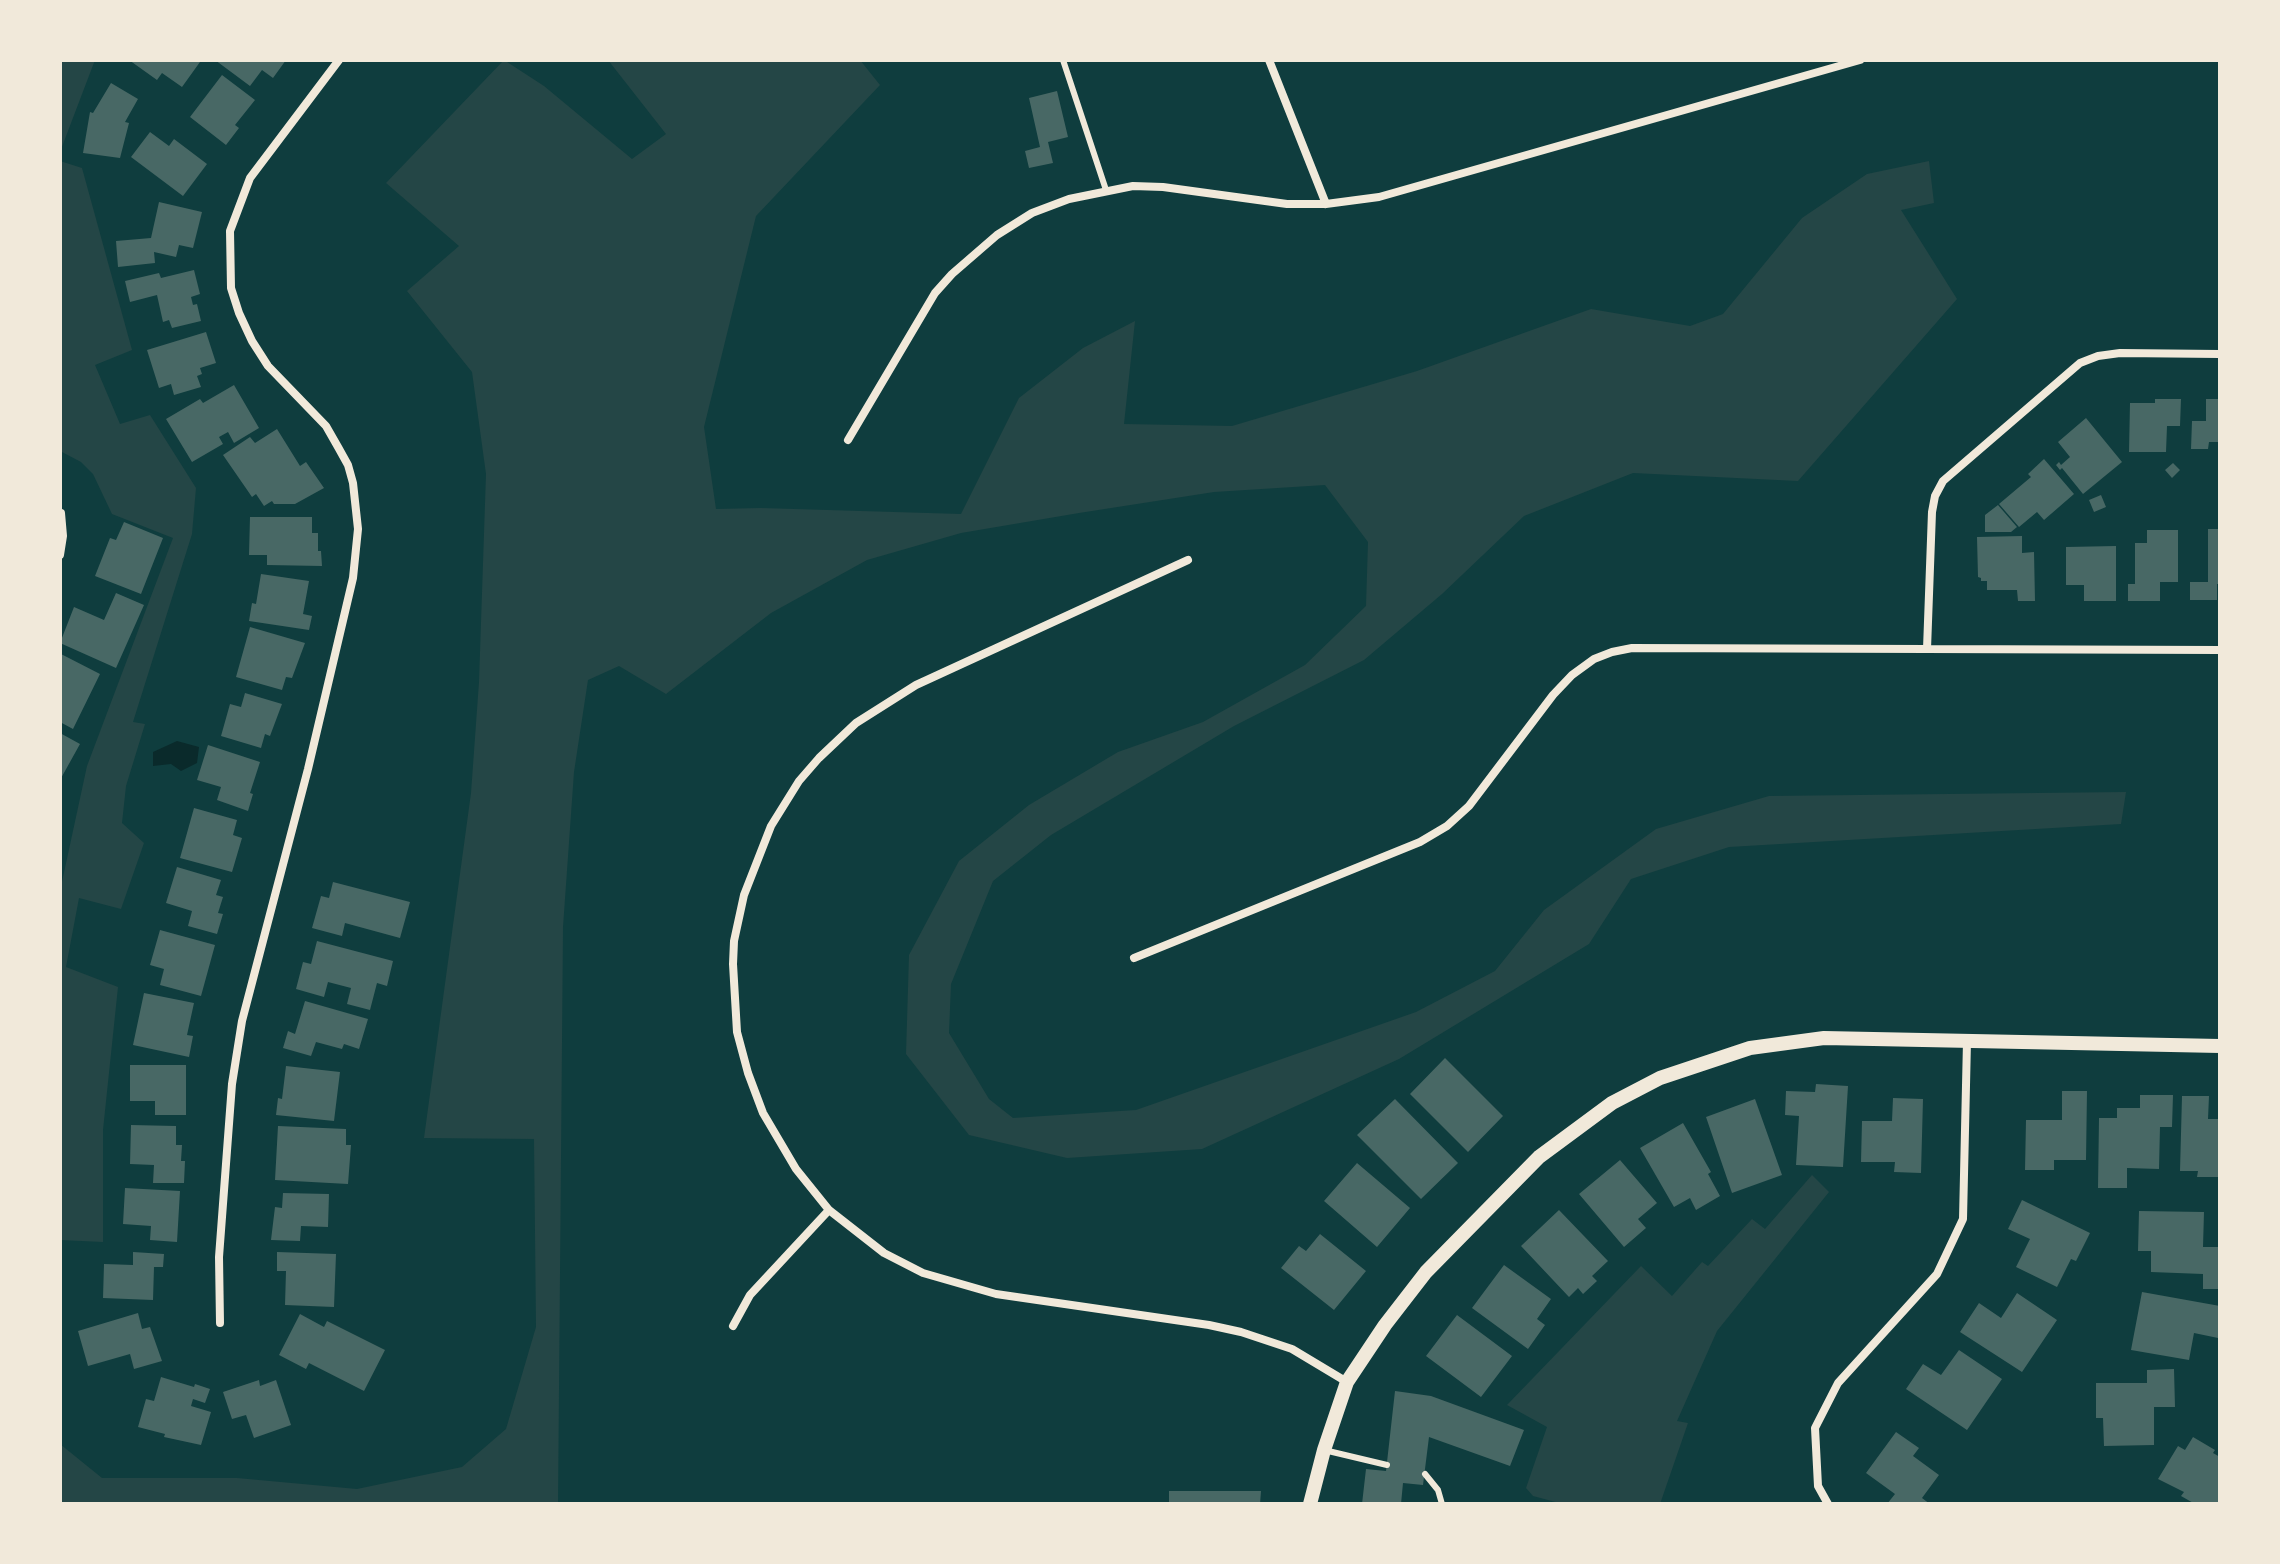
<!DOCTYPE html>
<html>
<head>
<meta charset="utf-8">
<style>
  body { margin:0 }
  #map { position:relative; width:2280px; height:1564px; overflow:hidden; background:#0f3d3e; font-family:"Noto Sans",sans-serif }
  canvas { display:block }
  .frame { position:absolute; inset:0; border:62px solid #f1e9da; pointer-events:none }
</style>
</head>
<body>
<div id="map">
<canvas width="2280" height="1564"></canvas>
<div class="frame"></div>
</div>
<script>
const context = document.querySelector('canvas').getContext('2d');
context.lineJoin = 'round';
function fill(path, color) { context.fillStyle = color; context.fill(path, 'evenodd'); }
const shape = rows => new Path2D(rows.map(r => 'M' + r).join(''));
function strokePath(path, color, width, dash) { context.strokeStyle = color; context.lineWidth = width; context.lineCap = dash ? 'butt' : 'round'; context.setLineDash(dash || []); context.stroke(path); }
const green = shape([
  [60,60,95,60,60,152],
  [504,60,544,86,632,159,666,134,608,60,860,60,880,85,756,216,704,427,716,509,761,508,961,514,1019,398,1083,348,1135,321,1124,424,1232,426,1417,371,1591,309,1690,326,1723,314,1802,218,1867,174,1929,161,1934,203,1901,210,1957,299,1798,481,1633,473,1524,516,1442,594,1364,660,1234,726,1051,835,993,881,951,984,949,1033,989,1099,1013,1118,1136,1110,1416,1012,1495,971,1544,910,1656,829,1769,796,2126,792,2121,824,1729,847,1631,879,1589,944,1399,1059,1202,1149,1067,1158,969,1135,906,1054,909,955,959,861,1029,805,1118,752,1203,722,1305,665,1366,606,1368,542,1325,485,1214,492,1079,513,961,533,867,560,771,613,666,694,619,666,588,680,574,772,563,927,558,1504,60,1504,60,1444,102,1478,237,1478,357,1489,462,1467,506,1429,536,1327,534,1139,424,1138,471,793,479,682,486,474,472,372,407,291,459,246,386,183],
  [60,161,82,168,132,350,95,365,120,424,150,415,196,488,192,534,133,722,145,724,126,786,122,823,144,843,121,909,79,898,66,967,118,987,103,1130,103,1242,60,1240,60,891,87,766,173,538,112,514,93,474,81,462,60,451],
  [1812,1175,1829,1192,1717,1331,1677,1421,1688,1423,1660,1504,1563,1504,1533,1496,1526,1488,1547,1427,1507,1405,1641,1266,1672,1296,1702,1262,1708,1266,1752,1219,1765,1229]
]);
const water = shape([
  [177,741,199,747,197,763,181,771,171,764,153,766,153,752]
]);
const building = shape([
  [129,60,197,60,200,62,182,87,162,73,157,80],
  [215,60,286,60,273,78,262,70,250,86],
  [222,75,255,100,235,125,239,128,226,145,190,117],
  [111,83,138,99,125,122,129,123,120,158,83,153,90,112,93,113],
  [1057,91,1068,137,1048,142,1053,163,1029,168,1025,151,1040,147,1029,98],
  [150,132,169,146,174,139,207,164,183,196,131,157],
  [159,202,202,212,193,248,179,245,176,257,154,252,155,263,118,267,116,241,151,238],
  [194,270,200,294,191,297,193,305,197,304,201,321,172,328,169,320,163,322,157,295,130,302,125,281,159,273,161,278],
  [206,332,216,363,200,368,202,374,197,376,201,387,174,395,171,384,159,388,147,350],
  [234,385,259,428,234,443,228,432,219,437,223,444,192,462,166,419,200,399,203,403],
  [2155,399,2181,399,2180,426,2167,426,2166,452,2129,452,2130,403,2155,403],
  [2206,399,2220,399,2220,442,2209,442,2208,449,2191,449,2192,421,2206,421],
  [2086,418,2122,462,2083,494,2062,468,2060,470,2056,465,2059,462,2061,465,2070,457,2058,442],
  [277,429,300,466,306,462,324,488,295,504,274,504,272,501,264,506,256,494,252,497,223,455,250,437,255,443],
  [2044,459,2074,494,2044,520,2037,512,2019,527,1999,504,2031,477,2028,474],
  [2173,463,2180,470,2172,478,2165,470],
  [2101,495,2106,507,2094,512,2089,500],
  [1998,505,2017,527,2011,532,1985,532,1985,515],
  [250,517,312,517,312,533,318,533,318,551,321,551,322,566,267,565,267,555,249,555],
  [124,522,163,538,141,594,95,576,110,538,116,540],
  [2208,529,2220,529,2220,584,2217,584,2217,600,2190,600,2190,582,2208,582],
  [2147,530,2178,530,2178,582,2160,582,2160,601,2128,601,2128,584,2135,584,2135,543,2147,543],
  [2022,536,2022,553,2034,552,2035,601,2018,601,2017,590,1987,590,1987,581,1981,581,1981,578,1978,577,1977,537],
  [2116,546,2116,601,2084,601,2084,585,2066,585,2066,547],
  [261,574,309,581,303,614,312,616,309,630,249,621,252,603,256,604],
  [116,593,144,605,116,668,60,643,74,607,104,620],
  [250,627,305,643,292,678,286,677,282,690,236,677],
  [61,654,100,674,73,729,60,722],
  [245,693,282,704,270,736,265,734,261,748,221,736,230,704,241,707],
  [60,733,80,744,60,780],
  [208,745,260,762,250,793,253,794,248,811,217,800,221,787,197,780],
  [194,808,237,820,233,835,242,838,232,872,180,858],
  [177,867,221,880,216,895,223,897,218,913,223,914,217,934,188,926,192,911,166,903],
  [333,882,410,902,400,938,345,923,342,936,312,928,321,896,329,898],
  [160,930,215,945,201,996,160,985,164,969,150,965],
  [317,941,393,961,387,986,377,983,370,1010,347,1004,351,988,328,982,324,997,296,989,303,962,311,964],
  [144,993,194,1003,187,1035,193,1036,189,1057,133,1045],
  [305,1001,368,1019,359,1049,344,1044,342,1049,316,1042,311,1056,283,1048,288,1031,295,1034],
  [1445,1058,1503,1116,1468,1152,1410,1094],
  [130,1065,186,1065,186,1115,155,1115,155,1101,130,1101],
  [286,1066,340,1072,334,1121,276,1115,278,1098,282,1099],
  [1816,1084,1848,1086,1843,1167,1796,1165,1799,1116,1785,1115,1786,1091,1815,1092],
  [2062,1091,2087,1091,2086,1160,2054,1160,2054,1170,2025,1170,2026,1120,2062,1120],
  [2140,1095,2173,1095,2172,1127,2160,1127,2159,1169,2127,1168,2127,1188,2098,1188,2099,1118,2117,1118,2117,1108,2140,1108],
  [2182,1096,2209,1096,2208,1119,2220,1119,2220,1177,2197,1177,2198,1171,2180,1171],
  [1893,1098,1923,1099,1921,1173,1894,1172,1895,1162,1861,1162,1862,1121,1892,1121],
  [1395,1099,1458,1163,1421,1199,1357,1135],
  [1755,1099,1782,1175,1732,1193,1706,1117],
  [1683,1123,1711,1172,1708,1174,1720,1196,1696,1210,1690,1198,1674,1207,1640,1148],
  [131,1125,176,1126,176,1145,182,1145,181,1161,185,1161,184,1183,153,1183,154,1165,130,1164],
  [278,1126,346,1129,346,1145,351,1145,348,1184,275,1180],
  [1620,1160,1657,1203,1638,1219,1646,1228,1624,1247,1579,1194],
  [1357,1163,1410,1208,1377,1247,1324,1201],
  [125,1188,180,1191,177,1242,150,1240,151,1226,123,1224],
  [283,1193,329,1194,328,1227,301,1226,300,1241,271,1240,275,1207,282,1208],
  [2022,1200,2090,1233,2076,1261,2071,1259,2057,1287,2016,1267,2030,1239,2008,1229],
  [1559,1210,1608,1261,1592,1276,1597,1281,1583,1294,1578,1288,1569,1297,1521,1246],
  [2139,1211,2204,1212,2203,1247,2220,1247,2220,1289,2203,1289,2203,1274,2151,1272,2151,1251,2138,1251],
  [1320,1234,1366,1271,1334,1310,1281,1268,1299,1246,1306,1251],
  [133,1252,164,1254,163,1267,154,1267,153,1300,103,1298,104,1264,133,1265],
  [277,1252,336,1254,334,1307,285,1305,286,1271,277,1271],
  [1504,1265,1551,1299,1537,1319,1545,1325,1528,1349,1472,1308],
  [2142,1292,2220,1306,2218,1338,2194,1333,2189,1360,2131,1350],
  [2017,1293,2057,1320,2022,1372,1960,1332,1979,1303,2001,1318],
  [138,1313,142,1329,150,1327,162,1361,134,1369,130,1354,88,1366,78,1331],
  [300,1314,324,1327,327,1321,385,1350,364,1391,309,1363,306,1369,279,1355],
  [1457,1315,1512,1356,1481,1397,1426,1356],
  [1959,1350,2002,1379,1967,1430,1906,1389,1923,1364,1941,1375],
  [2174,1369,2175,1407,2154,1407,2154,1445,2104,1446,2103,1418,2096,1418,2096,1383,2147,1383,2147,1370],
  [161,1377,194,1387,195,1384,210,1389,205,1403,193,1399,191,1406,211,1412,201,1445,164,1437,165,1434,138,1427,146,1399,154,1401],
  [259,1380,260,1386,276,1380,291,1425,254,1438,246,1415,232,1419,223,1392],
  [1395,1391,1431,1396,1524,1430,1510,1466,1429,1437,1423,1485,1403,1483,1401,1504,1362,1504,1366,1469,1386,1471],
  [1896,1432,1919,1448,1913,1456,1939,1475,1922,1498,1930,1504,1887,1504,1895,1494,1866,1473],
  [2193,1437,2215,1450,2213,1453,2220,1457,2220,1504,2195,1504,2181,1496,2184,1492,2158,1479,2178,1446,2185,1450],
  [1169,1491,1261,1491,1260,1504,1169,1504]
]);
const service = shape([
  [1063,60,1106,190],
  [1324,1450,1387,1465],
  [1425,1474,1438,1490,1442,1504]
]);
const minor = shape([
  [1269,60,1326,204],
  [848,440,935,293,952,274,997,235,1032,213,1069,199,1133,186,1163,187,1287,204,1326,204,1379,197,1860,60],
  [60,555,63,536,61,513],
  [1188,560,916,685,856,723,819,758,799,781,771,826,744,895,734,941,733,964,737,1032,748,1073,763,1113,796,1169,829,1210,884,1253,923,1273,996,1294,1209,1325,1241,1332,1292,1349,1347,1382],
  [1927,649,1932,512,1935,496,1943,481,2080,363,2098,356,2120,353,2220,354],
  [1134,958,1420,842,1447,826,1469,806,1553,695,1572,675,1594,659,1612,652,1632,648,2220,650],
  [220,1323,219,1257,232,1084,242,1021,308,769,353,578,358,529,353,483,348,465,338,447,326,426,268,366,252,341,239,313,231,288,230,231,250,178,339,60],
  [733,1326,750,1295,829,1210],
  [1828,1504,1818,1486,1815,1428,1838,1383,1937,1274,1963,1219,1967,1041]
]);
const tertiary = shape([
  [1310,1504,1324,1450,1347,1382,1385,1325,1426,1272,1539,1157,1612,1103,1660,1078,1750,1048,1824,1038,2220,1046]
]);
fill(green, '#244646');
fill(water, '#0a2a2b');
fill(building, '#486865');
strokePath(service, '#f1e9da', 6);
strokePath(minor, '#f1e9da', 8);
strokePath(tertiary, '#f1e9da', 14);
</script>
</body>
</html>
